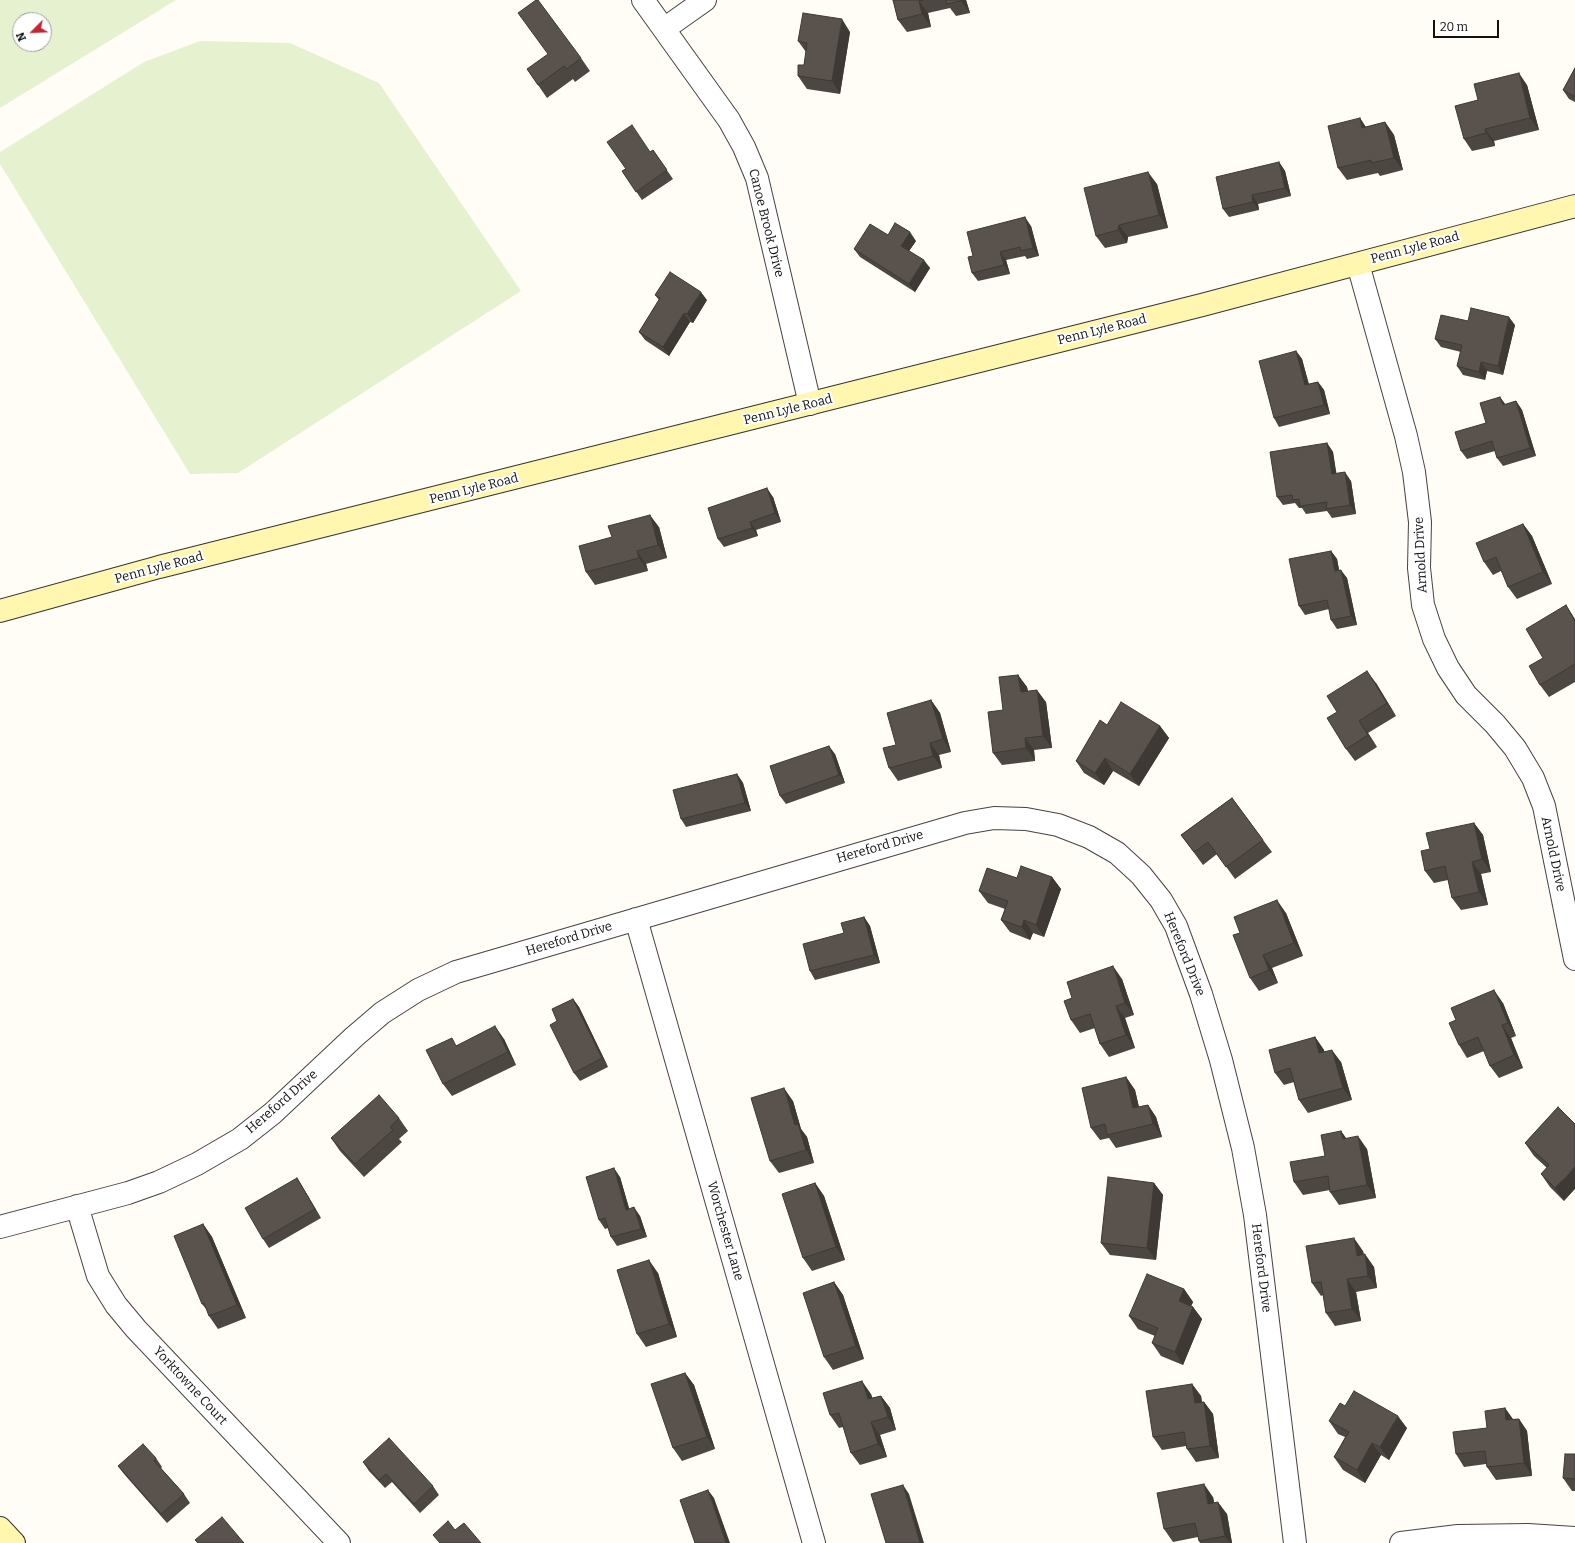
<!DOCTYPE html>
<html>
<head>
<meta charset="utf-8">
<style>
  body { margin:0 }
  #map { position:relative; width:1575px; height:1543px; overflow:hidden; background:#fffdf5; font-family:Bitter,serif }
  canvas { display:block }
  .north { position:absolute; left:12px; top:12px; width:40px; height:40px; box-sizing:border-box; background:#fff; border:1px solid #a0a0a0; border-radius:50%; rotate:246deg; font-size:11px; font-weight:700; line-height:16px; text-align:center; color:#111 }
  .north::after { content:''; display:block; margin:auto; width:14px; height:18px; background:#c4262e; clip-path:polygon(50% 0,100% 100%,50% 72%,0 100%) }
  .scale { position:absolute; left:1433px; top:20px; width:66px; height:18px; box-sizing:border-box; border:2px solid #111; border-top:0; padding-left:5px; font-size:12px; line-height:14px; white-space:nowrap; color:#111; -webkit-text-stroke:3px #fff; paint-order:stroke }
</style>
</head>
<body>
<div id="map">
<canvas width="1575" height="1543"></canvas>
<div class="north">N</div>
<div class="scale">20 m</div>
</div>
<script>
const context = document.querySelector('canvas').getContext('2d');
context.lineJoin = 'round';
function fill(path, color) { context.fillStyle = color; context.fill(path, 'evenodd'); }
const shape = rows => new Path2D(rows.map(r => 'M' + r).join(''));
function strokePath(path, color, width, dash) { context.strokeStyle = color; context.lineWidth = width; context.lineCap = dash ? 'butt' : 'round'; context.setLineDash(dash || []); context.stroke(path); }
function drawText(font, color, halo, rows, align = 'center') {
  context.font = font + ' Bitter,serif'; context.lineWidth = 4; context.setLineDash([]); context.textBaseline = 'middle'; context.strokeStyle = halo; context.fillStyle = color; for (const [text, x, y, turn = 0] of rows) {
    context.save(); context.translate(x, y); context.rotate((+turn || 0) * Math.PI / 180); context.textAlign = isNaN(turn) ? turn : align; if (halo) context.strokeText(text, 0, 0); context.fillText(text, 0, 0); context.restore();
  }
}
const pitch = shape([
  [0,0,176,0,0,108],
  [20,20,44,20,44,44,20,44],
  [200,41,290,43,379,83,521,291,238,473,190,474,0,164,0,152,144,62]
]);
const street = shape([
  [643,0,729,120,744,147,757,178,810,404],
  [664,29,705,0],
  [1358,264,1406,436,1414,472,1420,522,1419,568,1423,605,1434,639,1448,668,1466,695,1495,724,1515,748,1533,778,1544,806,1575,959],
  [636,919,814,1543],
  [77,1206,98,1276,116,1305,136,1329,339,1543],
  [0,1227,128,1193,159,1182,197,1164,240,1139,273,1113,354,1037,382,1013,418,990,456,972,965,823,994,818,1026,819,1058,825,1089,837,1117,853,1141,875,1161,900,1176,926,1201,994,1221,1060,1243,1148,1255,1215,1295,1543],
  [1401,1543,1458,1536,1528,1535,1575,1538]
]);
const secondary = shape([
  [0,611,159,567,1202,305,1575,206],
  [0,1528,14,1543]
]);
const wall = shape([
  [893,0,966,0,970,13,956,16,950,8,928,13,931,27,907,32,898,20],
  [850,32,840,94,807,89,798,76,804,65,806,52,798,41],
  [581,58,590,71,575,82,573,79,547,98,527,69],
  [1575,68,1575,102,1569,99,1563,90],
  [1527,85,1539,130,1494,141,1495,146,1472,151,1464,139,1478,100],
  [1360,118,1366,127,1385,122,1394,135,1403,170,1380,176,1378,173,1347,180,1338,168],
  [653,150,673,179,642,200,622,171],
  [1279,162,1285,171,1291,196,1258,204,1259,210,1229,217,1223,209],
  [1157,184,1168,228,1128,237,1127,243,1105,248,1096,236],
  [1031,226,1039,256,1027,259,1025,256,1006,260,1010,274,978,281,972,273,973,256],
  [916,241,909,251,930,268,915,292,860,257,854,249],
  [655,295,707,300,693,323,690,322,669,356,645,340,639,332,659,300],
  [1468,321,1515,325,1503,375,1487,371,1485,380,1463,375,1457,366,1461,352,1441,347,1435,339],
  [1296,351,1302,359,1309,384,1318,382,1324,390,1330,414,1279,427,1274,418],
  [1500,397,1505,405,1516,401,1522,410,1536,456,1503,466,1497,458,1495,451,1467,459,1461,451,1486,423],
  [1327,443,1333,452,1336,474,1351,481,1356,514,1332,518,1327,511,1306,514,1302,508,1299,508,1295,503,1283,505,1277,497],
  [773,497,781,522,756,530,758,536,724,547,718,539],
  [1523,524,1532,536,1552,584,1517,599,1508,587,1501,571,1493,575,1484,562],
  [659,527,667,558,646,564,648,571,595,585,586,572],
  [1331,551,1337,559,1339,570,1347,578,1357,625,1337,629,1331,620,1329,609,1305,615,1299,606],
  [1566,605,1575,619,1575,682,1549,697,1540,685,1543,658],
  [1018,675,1027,687,1028,691,1046,702,1052,748,1034,750,1035,761,1002,765,993,753,1003,710],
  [1376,683,1396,716,1368,733,1377,747,1355,761,1346,749],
  [931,700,940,713,951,752,939,755,942,768,898,781,889,768,896,745],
  [1107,725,1160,726,1169,738,1139,786,1113,771,1104,785,1084,773,1076,761],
  [835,754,845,783,786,804,780,796],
  [737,774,743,783,751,811,686,827,681,819],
  [1232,798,1272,852,1235,879,1217,854,1203,865,1181,835],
  [1474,823,1483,835,1491,872,1481,874,1488,905,1461,910,1452,898,1448,880,1434,883,1425,871,1430,849],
  [1052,877,1061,889,1044,937,1033,933,1030,940,1010,932,1001,920,1005,909,988,903,979,891,1017,878],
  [1286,913,1303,956,1272,968,1278,983,1259,991,1250,978],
  [864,917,870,926,880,963,815,980,810,971,844,933],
  [1122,979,1134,1015,1125,1018,1135,1048,1109,1057,1100,1044,1095,1028,1080,1033,1071,1020,1072,998],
  [573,999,579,1007,608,1067,580,1081,574,1073,557,1021],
  [1503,1003,1516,1036,1511,1038,1523,1068,1499,1078,1490,1066,1484,1051,1467,1058,1459,1045],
  [1315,1037,1324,1050,1324,1052,1341,1062,1352,1100,1308,1113,1299,1100,1294,1082,1284,1085,1275,1073],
  [504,1039,516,1065,452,1096,443,1084,457,1045],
  [1126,1077,1135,1090,1139,1107,1148,1105,1156,1117,1162,1137,1116,1148,1109,1138,1100,1140,1091,1128],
  [793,1101,801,1129,807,1137,814,1163,779,1173,770,1161],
  [1558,1107,1564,1201,1550,1187,1541,1174,1547,1168,1534,1156,1525,1143],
  [399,1118,408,1131,399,1139,402,1142,364,1177,340,1151,331,1138],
  [1341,1131,1346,1138,1367,1149,1376,1198,1339,1205,1330,1192,1330,1190,1303,1195,1294,1182,1325,1156],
  [620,1177,629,1209,640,1216,647,1237,617,1246,611,1237,608,1228,605,1229,599,1220],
  [297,1178,302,1186,321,1218,269,1248,263,1239],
  [815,1183,824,1196,845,1260,812,1271,803,1258],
  [1154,1183,1163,1195,1156,1260,1110,1255,1101,1243],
  [203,1224,212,1237,246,1318,218,1329,209,1316,207,1310,202,1304],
  [1363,1251,1364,1255,1374,1267,1377,1288,1356,1292,1361,1321,1335,1326,1326,1313,1323,1295,1321,1296,1312,1283],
  [658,1273,677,1337,646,1347,637,1334],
  [834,1282,843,1295,864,1359,833,1370,824,1357],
  [1184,1289,1193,1302,1191,1306,1193,1307,1202,1319,1183,1365,1161,1356,1152,1343,1155,1336,1138,1329,1129,1316],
  [685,1373,694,1385,715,1449,682,1461,673,1448],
  [1192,1384,1201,1396,1202,1402,1204,1402,1213,1414,1219,1458,1196,1462,1187,1449,1186,1446,1162,1450,1153,1437],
  [871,1394,872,1398,881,1396,890,1408,896,1430,880,1435,887,1457,860,1465,851,1453,843,1427,839,1428,830,1415],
  [1345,1406,1407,1428,1389,1460,1381,1455,1365,1483,1343,1470,1334,1457,1345,1437,1338,1434,1329,1421],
  [1505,1408,1513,1419,1519,1419,1527,1431,1532,1476,1496,1480,1487,1467,1486,1464,1464,1467,1456,1454,1487,1428],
  [1575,1454,1575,1491,1572,1491,1563,1478],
  [156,1458,162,1467,161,1468,184,1494,190,1503,167,1523,124,1474,118,1466],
  [363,1462,433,1486,439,1495,420,1513,392,1482,385,1488,369,1471],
  [1213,1497,1214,1503,1227,1514,1232,1543,1200,1543,1199,1541,1198,1537,1173,1542,1164,1529]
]);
const shadedWall = shape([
  [961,0,966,0,970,13,961,1],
  [919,1,928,13,931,27,922,14],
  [842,19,850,32,840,94,832,81],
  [1519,73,1527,85,1539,130,1530,118],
  [1360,118,1368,131,1362,128],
  [1385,122,1394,135,1403,170,1394,158],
  [1485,129,1494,141,1495,146,1486,133],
  [1279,162,1285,171,1291,196,1285,188],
  [1148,172,1157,184,1168,228,1159,215],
  [1252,195,1258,204,1259,210,1253,202],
  [1025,217,1031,226,1039,256,1033,248],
  [1119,225,1128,237,1127,243,1118,230],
  [910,232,916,241,907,254,901,246],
  [1000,252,1006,260,1010,274,1004,265],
  [924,260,930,268,915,292,909,284],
  [701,292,707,300,693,323,687,314],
  [684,313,690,322,669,356,663,347],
  [1509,317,1515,325,1503,375,1498,366],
  [1296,351,1302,359,1311,394,1305,385],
  [1481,362,1487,371,1485,380,1479,372],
  [1318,382,1324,390,1330,414,1324,405],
  [1500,397,1506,405,1503,405],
  [1516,401,1522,410,1536,456,1530,448],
  [1327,443,1333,452,1338,483,1332,474],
  [1345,472,1351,481,1356,514,1350,505],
  [767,488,773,497,781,522,775,513],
  [650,515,659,527,667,558,658,545],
  [750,522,756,530,758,536,752,528],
  [1523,524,1532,536,1552,584,1543,572],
  [637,551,646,564,648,571,639,558],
  [1331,551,1337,559,1341,580,1335,571],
  [1341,570,1347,578,1357,625,1351,616],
  [1367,671,1376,683,1396,716,1387,703],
  [1018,675,1027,687,1030,704,1021,692],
  [1037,690,1046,702,1052,748,1043,736],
  [931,700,940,713,951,752,943,739],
  [1359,721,1368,733,1377,747,1368,735],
  [1160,726,1169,738,1139,786,1130,774],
  [1025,738,1034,750,1035,761,1026,748],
  [930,743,939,755,942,768,933,756],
  [829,746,835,754,845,783,839,775],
  [1105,758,1113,771,1104,785,1095,773],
  [737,774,743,783,751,811,745,803],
  [1474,823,1483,835,1491,872,1482,859],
  [1472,862,1481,874,1488,905,1479,892],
  [1052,877,1061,889,1044,937,1036,925],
  [1277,900,1286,913,1303,956,1294,943],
  [864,917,870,926,880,963,874,955],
  [1024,920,1033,933,1030,940,1022,927],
  [1263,955,1272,968,1278,983,1269,970],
  [1113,966,1122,979,1134,1015,1125,1003],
  [1494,990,1503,1003,1516,1036,1508,1023],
  [573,999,579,1007,608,1067,602,1058],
  [1116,1006,1125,1018,1135,1048,1126,1035],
  [1502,1025,1511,1038,1523,1068,1514,1055],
  [495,1026,504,1039,516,1065,508,1052],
  [1315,1037,1324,1050,1328,1066,1319,1053],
  [1332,1050,1341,1062,1352,1100,1343,1088],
  [1126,1077,1135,1090,1142,1121,1133,1108],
  [784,1088,793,1101,801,1129,807,1137,814,1163,806,1150,795,1125],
  [1148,1105,1156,1117,1162,1137,1153,1124],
  [1341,1131,1350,1144,1343,1139],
  [1358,1136,1367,1149,1376,1198,1367,1185],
  [1575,1167,1575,1189,1564,1201,1555,1188],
  [614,1168,620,1177,632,1218,626,1210],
  [297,1178,302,1186,321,1218,315,1209],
  [815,1183,824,1196,845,1260,836,1247],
  [1154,1183,1163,1195,1156,1260,1147,1248],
  [634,1207,640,1216,647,1237,641,1229],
  [203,1224,212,1237,246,1318,237,1305],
  [1354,1238,1363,1251,1366,1268,1357,1256],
  [1365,1254,1374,1267,1377,1288,1368,1276],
  [649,1260,658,1273,677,1337,669,1324],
  [1347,1279,1356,1292,1361,1321,1352,1309],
  [834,1282,843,1295,864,1359,856,1346],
  [1184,1289,1193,1302,1188,1313,1179,1301],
  [1193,1307,1202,1319,1183,1365,1175,1352],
  [685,1373,694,1385,715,1449,707,1437],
  [862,1381,871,1394,877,1412,868,1399],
  [1192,1384,1201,1396,1204,1415,1195,1403],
  [881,1396,890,1408,896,1430,888,1417],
  [1204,1402,1213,1414,1219,1458,1210,1446],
  [1505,1408,1514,1421,1506,1420],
  [1398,1416,1407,1428,1389,1460,1380,1447],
  [1519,1419,1527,1431,1532,1476,1524,1463],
  [871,1422,880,1435,887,1457,878,1444],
  [1372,1443,1381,1455,1365,1483,1357,1470],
  [1204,1484,1213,1497,1217,1516,1208,1504],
  [903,1485,909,1494,924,1543,920,1543],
  [708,1490,714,1498,730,1543,726,1543],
  [1218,1502,1227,1514,1232,1543,1230,1543,1225,1536]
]);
const building = shape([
  [536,0,538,0,581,58,567,69,564,66,538,85,527,69,548,54,518,13,536,0],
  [893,0,923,0,919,1,922,14,898,20,893,0],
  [946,0,961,0,961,1,947,4,946,0],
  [803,13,842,19,832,81,798,76,798,65,804,65,807,43,798,41,803,13],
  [1575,68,1575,97,1563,90,1575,68],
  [1519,73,1530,118,1485,129,1486,133,1464,139,1455,106,1478,100,1474,84,1519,73],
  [1360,118,1362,128,1385,122,1394,158,1371,163,1371,160,1338,168,1328,126,1360,118],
  [632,125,650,152,653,150,667,170,636,192,622,171,626,169,607,142,632,125],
  [1279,162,1285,188,1252,195,1253,202,1223,209,1216,177,1279,162],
  [1148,172,1159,215,1119,225,1118,230,1096,236,1084,188,1148,172],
  [1025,217,1033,248,1021,251,1020,247,1000,252,1004,265,972,273,968,257,973,256,967,232,1025,217],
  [895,223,910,232,901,246,924,260,909,284,854,249,870,224,888,235,895,223],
  [670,272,701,292,687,314,684,313,663,347,639,332,660,298,655,295,670,272],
  [1471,308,1509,317,1498,366,1481,362,1479,372,1457,366,1462,345,1435,339,1441,315,1468,321,1471,308],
  [1296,351,1305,385,1318,382,1324,405,1274,418,1259,361,1296,351],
  [1500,397,1503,405,1516,401,1530,448,1497,458,1492,441,1461,451,1455,432,1486,423,1480,403,1500,397],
  [1327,443,1332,474,1345,472,1350,505,1326,509,1327,502,1300,506,1299,499,1293,500,1292,495,1277,497,1270,452,1327,443],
  [767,488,775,513,750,522,752,528,718,539,708,508,767,488],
  [650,515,658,545,637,551,639,558,586,572,579,546,612,537,608,526,650,515],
  [1523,524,1543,572,1508,587,1496,557,1484,562,1476,543,1523,524],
  [1331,551,1335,571,1341,570,1351,616,1331,620,1327,600,1299,606,1289,559,1331,551],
  [1566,605,1575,621,1575,664,1540,685,1529,666,1543,658,1526,629,1566,605],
  [1367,671,1387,703,1359,721,1368,735,1346,749,1327,718,1337,712,1327,696,1367,671],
  [1018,675,1021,692,1037,690,1043,736,1025,738,1026,748,993,753,988,712,1003,710,999,677,1018,675],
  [931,700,943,739,930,743,933,756,889,768,883,748,896,745,887,713,931,700],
  [1121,702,1160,726,1130,774,1105,758,1095,773,1076,761,1100,720,1107,725,1121,702],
  [829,746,839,775,780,796,770,766,829,746],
  [737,774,745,803,681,819,673,790,737,774],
  [1232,798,1263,840,1226,867,1208,842,1194,852,1181,835,1232,798],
  [1474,823,1482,859,1472,862,1479,892,1452,898,1445,866,1425,871,1421,851,1430,849,1426,833,1474,823],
  [1021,866,1052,877,1036,925,1024,920,1022,927,1001,920,1008,901,979,891,987,868,1017,878,1021,866],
  [1277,900,1294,943,1263,955,1269,970,1250,978,1233,935,1240,933,1234,917,1277,900],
  [864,917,874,955,810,971,803,944,844,933,841,923,864,917],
  [1113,966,1125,1003,1116,1006,1126,1035,1100,1044,1090,1014,1071,1020,1064,1001,1072,998,1067,982,1113,966],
  [1494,990,1508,1023,1502,1025,1514,1055,1490,1066,1478,1037,1459,1045,1449,1023,1456,1020,1451,1008,1494,990],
  [573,999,602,1058,574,1073,550,1025,557,1021,552,1009,573,999],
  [495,1026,508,1052,443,1084,426,1050,452,1038,456,1046,495,1026],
  [1315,1037,1319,1053,1332,1050,1343,1088,1299,1100,1290,1068,1275,1073,1269,1050,1315,1037],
  [1126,1077,1133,1108,1148,1105,1153,1124,1107,1135,1105,1124,1091,1128,1082,1088,1126,1077],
  [784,1088,795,1125,798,1124,806,1150,770,1161,751,1098,784,1088],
  [379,1095,399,1118,390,1127,393,1130,355,1164,331,1138,379,1095],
  [1558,1107,1575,1124,1575,1167,1555,1188,1541,1174,1549,1165,1525,1143,1558,1107],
  [1341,1131,1343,1139,1358,1136,1367,1185,1330,1192,1328,1176,1294,1182,1290,1162,1325,1156,1321,1135,1341,1131],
  [614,1168,626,1210,634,1207,641,1229,611,1237,605,1218,599,1220,586,1177,614,1168],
  [1108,1177,1154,1183,1147,1248,1101,1243,1108,1177],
  [297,1178,315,1209,263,1239,245,1208,297,1178],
  [815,1183,836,1247,803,1258,782,1194,815,1183],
  [203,1224,237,1305,209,1316,204,1303,202,1304,174,1236,203,1224],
  [1354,1238,1357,1256,1365,1254,1368,1276,1347,1279,1352,1309,1326,1313,1321,1282,1312,1283,1306,1246,1354,1238],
  [649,1260,669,1324,637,1334,617,1270,649,1260],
  [1147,1274,1184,1289,1179,1301,1193,1307,1175,1352,1152,1343,1158,1328,1129,1316,1147,1274],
  [834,1282,856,1346,824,1357,803,1293,834,1282],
  [685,1373,707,1437,673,1448,651,1384,685,1373],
  [862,1381,868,1399,881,1396,888,1417,871,1422,878,1444,851,1453,839,1413,830,1415,823,1393,862,1381],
  [1192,1384,1195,1403,1204,1402,1210,1446,1187,1449,1184,1432,1153,1437,1146,1391,1192,1384],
  [1354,1391,1398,1416,1380,1447,1372,1443,1357,1470,1334,1457,1349,1432,1329,1421,1340,1403,1345,1406,1354,1391],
  [1505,1408,1506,1420,1519,1419,1524,1463,1487,1467,1485,1451,1456,1454,1453,1432,1487,1428,1485,1411,1505,1408],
  [389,1438,433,1486,414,1504,386,1474,379,1480,363,1462,389,1438],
  [143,1444,156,1458,154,1461,184,1494,161,1514,118,1466,143,1444],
  [1565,1454,1575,1454,1575,1479,1563,1478,1565,1454],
  [1204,1484,1208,1504,1218,1502,1225,1536,1199,1541,1195,1523,1164,1529,1157,1493,1204,1484],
  [903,1485,920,1543,886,1543,871,1494,903,1485],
  [708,1490,726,1543,695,1543,680,1500,708,1490],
  [222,1517,244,1543,198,1543,195,1540,222,1517],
  [448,1521,455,1530,464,1523,481,1543,440,1543,433,1535,448,1521]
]);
const streetNames = [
  ["Canoe Brook Drive",766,223,76],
  ["Penn Lyle Road",1415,248,-15],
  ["Penn Lyle Road",1102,330,-14],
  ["Penn Lyle Road",788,410,-14],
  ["Penn Lyle Road",474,489,-14],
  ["Arnold Drive",1421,555,-93],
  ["Penn Lyle Road",159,568,-15],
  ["Hereford Drive",880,847,-16],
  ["Arnold Drive",1553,854,78],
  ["Hereford Drive",569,939,-17],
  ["Hereford Drive",1184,954,68],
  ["Hereford Drive",282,1102,-41],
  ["Worchester Lane",725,1231,74],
  ["Hereford Drive",1261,1268,83],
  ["Yorktowne Court",190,1386,47]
];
fill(pitch, '#e6f2cf');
strokePath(street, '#444', 24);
strokePath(secondary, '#333', 24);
strokePath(street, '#fff', 22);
strokePath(secondary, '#fff6b0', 22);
fill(wall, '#4d4742');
fill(shadedWall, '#3f3936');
fill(building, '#5a524d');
strokePath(building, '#3f3936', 1);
drawText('13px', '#111', '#fff', streetNames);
</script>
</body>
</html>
